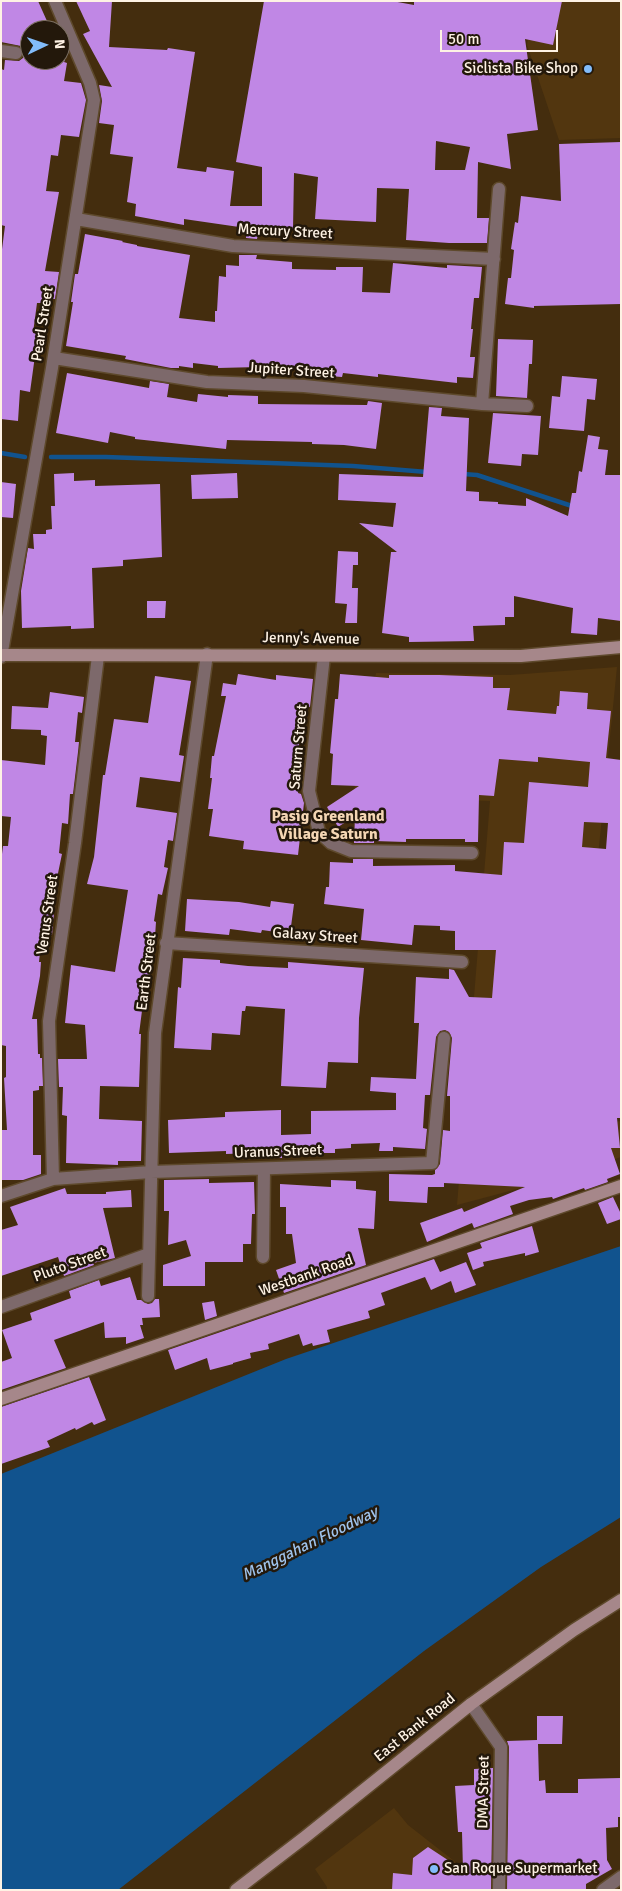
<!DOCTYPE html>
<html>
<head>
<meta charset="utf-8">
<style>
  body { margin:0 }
  #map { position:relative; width:622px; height:1891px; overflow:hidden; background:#442d0e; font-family:Signika,sans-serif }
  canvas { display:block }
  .frame { position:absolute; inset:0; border:2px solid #fef2e4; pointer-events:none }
  .north { position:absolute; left:20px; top:20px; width:50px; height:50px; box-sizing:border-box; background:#23180b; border:1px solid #7b6f62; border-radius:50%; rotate:87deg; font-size:14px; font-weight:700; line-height:20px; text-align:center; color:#fef2e4 }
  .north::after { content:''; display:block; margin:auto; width:18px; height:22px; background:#82bcfa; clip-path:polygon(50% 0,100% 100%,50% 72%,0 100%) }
  .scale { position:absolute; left:440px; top:30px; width:118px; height:22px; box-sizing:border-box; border:2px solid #fef2e4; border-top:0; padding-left:6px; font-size:15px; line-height:18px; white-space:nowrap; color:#fef2e4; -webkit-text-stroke:4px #23180b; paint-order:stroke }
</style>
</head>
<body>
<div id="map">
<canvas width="622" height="1891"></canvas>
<div class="frame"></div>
<div class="north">N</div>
<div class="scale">50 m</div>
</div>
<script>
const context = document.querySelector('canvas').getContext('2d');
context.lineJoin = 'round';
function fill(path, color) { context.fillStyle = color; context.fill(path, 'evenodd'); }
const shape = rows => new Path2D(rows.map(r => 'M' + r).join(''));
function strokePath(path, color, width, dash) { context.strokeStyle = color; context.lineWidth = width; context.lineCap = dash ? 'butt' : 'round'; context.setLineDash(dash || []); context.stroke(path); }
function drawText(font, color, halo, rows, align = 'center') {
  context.font = font + ' Signika,sans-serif'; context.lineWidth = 5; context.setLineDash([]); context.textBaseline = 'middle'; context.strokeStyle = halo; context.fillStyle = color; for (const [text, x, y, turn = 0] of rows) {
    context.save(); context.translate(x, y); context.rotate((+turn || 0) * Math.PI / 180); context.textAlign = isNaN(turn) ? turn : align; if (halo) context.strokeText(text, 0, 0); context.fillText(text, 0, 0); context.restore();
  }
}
const built = shape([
  [533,1,621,1,621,138,559,140,527,45],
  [617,667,571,1126,621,1121,621,1157,566,1176,457,1205,490,801,353,796,376,673,510,675],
  [394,1808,408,1825,458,1864,455,1890,327,1890,327,1887,315,1869]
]);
const water = shape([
  [621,1246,621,1517,541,1567,424,1651,118,1890,1,1890,1,1474,286,1359]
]);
const stream = shape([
  [1,453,25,457],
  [51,457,106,457,353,466,427,472],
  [463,474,477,475,575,507]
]);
const building = shape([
  [1,1,38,1,51,30,30,30,30,60,65,60,64,62,67,63,64,81,81,83,86,100,79,137,61,135,58,156,51,155,46,191,59,192,45,271,59,272,55,299,44,298,43,303,37,303,33,333,38,334,30,392,20,390,18,421,1,419,1,257,5,226,1,225,1,69,4,70,5,60,19,61,23,58,24,54,21,46,1,42],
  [76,1,112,1,109,47,167,50,168,48,195,52,177,168,206,172,207,167,234,171,230,206,262,206,262,167,236,162,264,1,392,1,414,5,414,1,562,1,553,45,525,39,538,130,507,134,511,169,478,162,477,218,489,218,487,243,449,243,406,240,409,189,377,188,376,222,315,219,318,177,294,173,293,229,261,229,261,234,258,234,257,239,246,238,246,228,184,219,184,225,135,216,136,204,127,202,133,157,110,154,114,125,99,123,102,101,99,85,112,87,83,34,90,31],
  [436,141,470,147,465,170,435,170],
  [621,142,621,304,534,306,534,308,505,304,508,278,511,278,514,250,511,249,515,222,518,223,521,196,561,201,559,144],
  [85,234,123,241,122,242,137,245,137,246,190,255,179,318,215,322,215,311,217,311,219,276,226,277,226,265,239,266,239,255,257,255,256,259,292,262,292,269,336,270,336,267,363,267,362,292,390,293,393,263,447,268,447,265,482,267,479,298,474,298,471,329,473,329,470,357,475,357,473,378,457,377,457,383,378,374,378,377,343,373,342,377,329,376,329,368,299,368,299,366,218,368,218,366,193,363,193,368,179,366,179,368,171,368,125,359,126,356,66,346,73,302,71,302,75,274,78,274],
  [498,339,533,340,532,364,529,364,527,398,496,396],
  [67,373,149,388,150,381,169,384,167,397,197,402,198,394,228,397,228,395,258,396,258,404,367,405,368,401,382,403,376,449,344,445,312,444,312,442,227,440,226,449,135,439,135,437,110,432,108,443,56,433],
  [562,376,597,379,595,400,587,399,584,431,549,428,552,396,560,397],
  [429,407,442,408,441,416,469,418,466,491,479,492,479,501,498,502,498,504,526,506,526,498,568,516,572,493,576,493,579,471,582,472,588,435,600,437,598,449,608,450,605,475,621,475,621,621,598,618,597,635,571,633,573,608,514,596,514,617,505,617,505,625,473,626,474,641,409,642,409,637,382,633,391,552,397,552,359,523,393,527,396,503,338,500,339,474,423,477],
  [493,413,541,416,538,455,522,454,521,466,488,463],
  [74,473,74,481,95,480,95,486,160,484,162,557,123,560,123,566,92,568,94,628,71,629,71,626,22,628,21,591,28,548,34,549,33,534,46,534,46,530,52,529,51,506,55,506,54,474],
  [237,473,238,498,192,499,191,475],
  [1,482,16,484,13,518,1,517],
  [338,551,358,552,358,565,353,565,352,588,358,588,357,623,345,623,347,604,335,603],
  [147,601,166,601,165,618,147,618],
  [238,674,276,680,276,675,313,679,310,707,306,706,295,766,301,767,298,793,301,794,304,803,298,855,243,849,244,841,209,836,213,809,208,809,212,778,210,778,212,756,214,756,226,696,221,696,223,683,236,685],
  [340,674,389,678,389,675,439,675,493,677,493,688,510,688,507,710,556,714,557,706,559,706,560,691,588,693,587,709,611,711,606,758,621,760,621,1118,617,1118,620,1148,611,1148,620,1174,607,1179,608,1182,585,1190,584,1188,553,1199,552,1197,529,1200,510,1206,513,1214,474,1228,472,1223,427,1242,420,1223,462,1208,464,1212,525,1187,444,1183,444,1187,428,1187,427,1203,389,1201,389,1174,432,1175,435,1174,435,1170,440,1164,443,1130,450,1131,450,1096,447,1096,452,1038,449,1032,445,1030,440,1031,436,1037,430,1095,425,1095,423,1128,427,1129,425,1149,393,1147,393,1151,379,1151,380,1143,351,1144,351,1148,335,1149,335,1153,282,1153,282,1158,254,1158,254,1153,226,1154,226,1151,169,1153,168,1120,225,1117,225,1112,281,1110,281,1135,311,1134,311,1111,396,1110,396,1093,370,1091,371,1077,416,1079,419,1023,414,1023,416,977,449,979,449,969,454,970,469,997,492,998,496,950,455,950,455,931,440,930,440,926,414,925,412,945,361,940,364,909,324,904,326,887,329,887,330,862,353,863,353,859,373,859,373,866,455,865,455,871,502,875,504,842,524,843,529,782,588,787,590,762,538,757,538,762,499,759,494,796,479,795,478,842,465,842,465,839,406,839,406,842,374,841,374,843,354,843,355,816,338,827,327,807,359,786,331,785,333,754,330,753,335,699,338,699],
  [584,822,608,823,606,849,582,847],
  [155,676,191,681,179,755,184,756,180,782,140,777,136,807,177,813,173,841,168,840,164,867,168,868,162,895,158,894,154,921,156,922,154,951,145,1004,143,1003,139,1034,141,1034,139,1087,100,1086,99,1119,142,1121,141,1161,118,1161,118,1165,66,1163,67,1116,62,1115,63,1087,59,1087,58,1059,87,1059,85,1025,65,1023,71,965,115,972,128,890,87,884,94,857,103,775,105,775,114,719,148,723],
  [50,692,84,697,82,713,78,712,75,742,79,742,78,752,73,794,70,794,68,824,62,823,59,853,62,854,57,878,55,878,50,912,54,913,52,935,42,933,39,962,41,962,40,976,32,1019,37,1019,38,1054,40,1054,40,1058,42,1058,43,1086,39,1086,39,1090,33,1091,33,1155,41,1155,41,1174,23,1180,2,1180,1,1130,7,1130,4,1078,6,1077,6,1046,1,1045,1,862,3,846,8,846,11,817,1,816,1,760,45,765,47,736,41,735,41,730,11,729,12,706,48,708],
  [187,899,239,902,270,907,271,901,294,904,290,934,262,930,261,933,230,929,229,935,185,931],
  [183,958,220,960,220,963,248,966,288,968,288,962,364,968,359,1018,358,1063,328,1062,326,1088,281,1086,285,1009,246,1006,245,1011,242,1011,240,1035,212,1033,211,1050,174,1048,178,987,181,988],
  [209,1179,209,1183,254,1182,255,1214,252,1214,251,1244,243,1244,243,1262,205,1262,205,1286,163,1286,163,1265,191,1256,186,1240,168,1245,169,1211,164,1211,164,1180],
  [331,1180,356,1181,356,1189,376,1191,374,1229,358,1228,366,1265,284,1293,276,1270,296,1263,292,1234,286,1234,286,1207,280,1207,280,1184,331,1187],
  [65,1188,67,1194,106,1194,106,1192,131,1190,132,1207,103,1208,115,1258,93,1263,94,1265,64,1276,58,1257,1,1276,1,1230,18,1225,10,1207],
  [613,1197,621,1214,621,1219,607,1224,598,1203],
  [532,1226,539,1252,525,1256,525,1253,483,1262,484,1266,473,1270,467,1253,482,1248,480,1243],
  [434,1259,440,1272,466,1262,476,1285,455,1293,451,1281,431,1290,425,1277,381,1293,385,1305,368,1311,370,1318,327,1330,330,1342,313,1346,312,1343,303,1346,299,1334,268,1344,269,1349,250,1353,251,1358,233,1363,233,1364,210,1370,207,1358,175,1370,168,1350],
  [130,1277,137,1300,141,1300,148,1304,152,1303,155,1299,159,1299,160,1317,142,1318,143,1325,140,1325,144,1338,126,1344,126,1337,105,1338,104,1322,54,1340,66,1368,1,1390,1,1362,12,1358,2,1330,32,1320,30,1313,71,1298,69,1291,99,1280,101,1286],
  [214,1301,217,1316,205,1320,202,1303],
  [89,1377,106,1420,94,1425,92,1422,76,1430,75,1428,47,1441,50,1447,1,1464,1,1407],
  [537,1716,563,1716,562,1744,538,1744,539,1781,545,1780,546,1793,578,1793,578,1779,621,1778,621,1817,618,1817,618,1827,606,1828,607,1860,612,1869,586,1884,586,1890,507,1890,509,1747,507,1741,537,1740],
  [493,1768,491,1890,392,1890,393,1873,412,1875,413,1858,428,1847,463,1870,462,1832,458,1832,455,1786,474,1785,474,1769]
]);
const street = shape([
  [1,51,16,53],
  [76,219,233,246,494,259],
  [54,358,207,382,304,386,482,404,527,406],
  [482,404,499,189],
  [324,656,309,791,319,832,331,843,351,851,472,853],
  [1,657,52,368,94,100,90,83,55,1],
  [166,943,462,962],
  [53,1179,49,1021,75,843,98,656],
  [1,1196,53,1179,151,1172,432,1163,444,1038],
  [263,1257,264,1169],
  [148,1296,155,1033,207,654],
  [1,1307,149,1254],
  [471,1704,501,1747,499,1890],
  [603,1890,621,1877]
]);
const secondary = shape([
  [1,655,521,656,621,647],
  [1,1399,621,1186],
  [236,1890,305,1837,471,1704,574,1630,621,1600]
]);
const markers = [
  [588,69,5,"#82bcfa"],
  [434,1869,5,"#82bcfa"]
];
const poiNames = [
  ["Siclista Bike Shop",578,69],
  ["San Roque Supermarket",444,1869,"left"]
];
const streetNames = [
  ["Mercury Street",285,232,3],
  ["Pearl Street",43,324,-81],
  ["Jupiter Street",291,371,4],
  ["Jenny's Avenue",311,639,1],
  ["Saturn Street",299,747,-85],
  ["Venus Street",48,915,-82],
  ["Galaxy Street",315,936,4],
  ["Earth Street",147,972,-83],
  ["Uranus Street",278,1152,-2],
  ["Pluto Street",70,1265,-20],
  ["Westbank Road",306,1276,-19],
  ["East Bank Road",415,1728,-39],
  ["DMA Street",484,1792,-89]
];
const neighbourhoodNames = [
  ["Pasig Greenland",328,817],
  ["Village Saturn",328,835]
];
const waterNames = [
  ["Manggahan Floodway",310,1544,-26]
];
fill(built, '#52360f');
fill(water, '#11538e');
strokePath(stream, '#11538e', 4.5);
fill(building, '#c087e5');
strokePath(street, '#5e492c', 15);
strokePath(secondary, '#5e492c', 15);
strokePath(street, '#7d696b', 12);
strokePath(secondary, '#a6878a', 12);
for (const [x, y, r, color] of markers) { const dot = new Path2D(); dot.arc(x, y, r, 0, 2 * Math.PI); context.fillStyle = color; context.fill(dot); strokePath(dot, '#23180b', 2); }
drawText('15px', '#fef2e4', '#23180b', poiNames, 'right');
drawText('15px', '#fef2e4', '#23180b', streetNames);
drawText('bold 16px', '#f4d6b4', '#23180b', neighbourhoodNames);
drawText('italic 16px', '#9fc3ec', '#23180b', waterNames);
</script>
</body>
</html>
